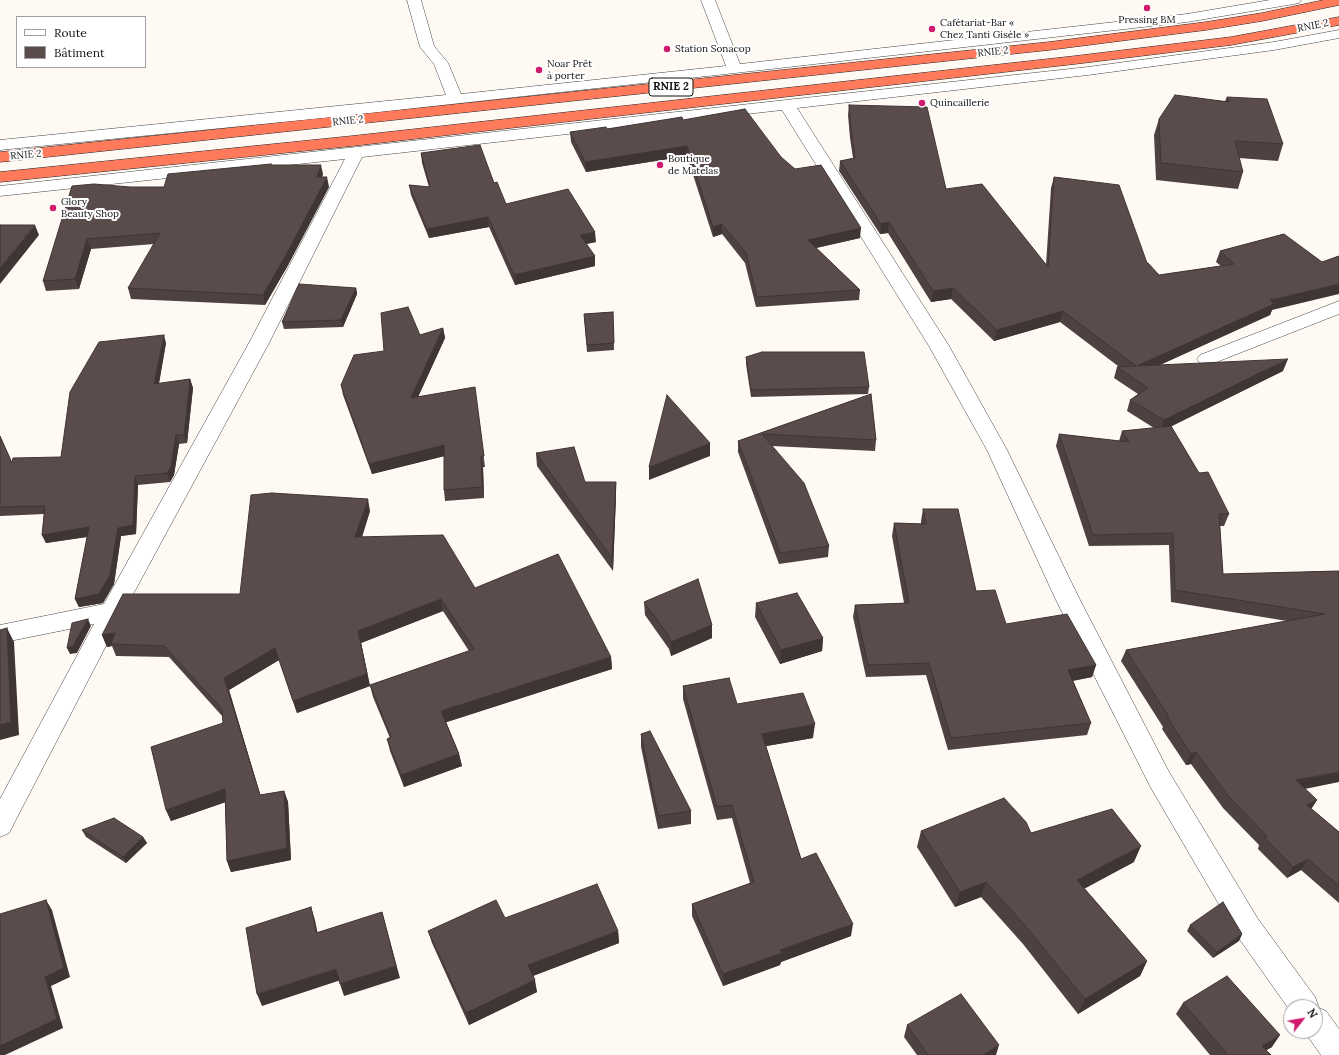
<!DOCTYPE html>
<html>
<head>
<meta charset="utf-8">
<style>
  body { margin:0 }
  #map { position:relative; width:1339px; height:1055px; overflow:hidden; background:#fff9f4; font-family:Lora,serif }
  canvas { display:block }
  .legend { position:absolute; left:16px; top:16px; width:130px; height:52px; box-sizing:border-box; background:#fff; border:1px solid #a0a0a0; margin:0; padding:5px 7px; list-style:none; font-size:12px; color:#111 }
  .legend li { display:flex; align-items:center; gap:8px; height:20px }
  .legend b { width:20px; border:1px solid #a0a0a0 }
  .north { position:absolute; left:1283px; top:999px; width:40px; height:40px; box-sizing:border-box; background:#fff; border:1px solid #a0a0a0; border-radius:50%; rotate:59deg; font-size:11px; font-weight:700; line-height:16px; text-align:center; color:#111 }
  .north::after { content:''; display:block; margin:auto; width:14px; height:18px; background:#d01a6e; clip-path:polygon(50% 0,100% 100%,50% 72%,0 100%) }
</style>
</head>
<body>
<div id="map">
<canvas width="1339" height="1055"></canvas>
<ul class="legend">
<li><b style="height:5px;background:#fff"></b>Route</li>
<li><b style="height:11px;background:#5b4c4c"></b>Bâtiment</li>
</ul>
<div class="north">N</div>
</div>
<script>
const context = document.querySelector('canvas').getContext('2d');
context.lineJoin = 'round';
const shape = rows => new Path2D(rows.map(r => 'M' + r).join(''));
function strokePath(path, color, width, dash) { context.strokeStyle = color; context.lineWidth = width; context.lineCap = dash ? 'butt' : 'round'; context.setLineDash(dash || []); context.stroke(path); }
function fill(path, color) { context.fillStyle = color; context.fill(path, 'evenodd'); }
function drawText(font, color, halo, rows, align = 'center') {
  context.font = font + ' Lora,serif'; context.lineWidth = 4; context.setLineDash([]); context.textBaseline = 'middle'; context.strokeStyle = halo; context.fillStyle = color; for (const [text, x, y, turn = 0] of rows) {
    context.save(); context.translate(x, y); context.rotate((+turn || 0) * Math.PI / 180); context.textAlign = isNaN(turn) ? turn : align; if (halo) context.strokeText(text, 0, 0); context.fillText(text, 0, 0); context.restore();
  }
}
const minor = shape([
  [407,0,421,0,434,46,448,63,461,94,726,66,701,0,715,0,740,64,1187,14,1270,0,1301,0,1299,3,1294,4,1187,22,735,73,333,117,0,150,0,140,446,95,434,64,420,47,407,0],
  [1339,30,1339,38,1274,50,1088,75,797,108,949,346,1007,450,1079,598,1169,772,1258,919,1315,997,1319,1008,1326,1011,1339,1029,1339,1055,1321,1055,1304,1031,1315,1031,1315,1007,1291,1007,1291,1012,1238,937,1151,788,1055,598,987,450,929,346,782,110,362,157,269,343,124,611,9,833,0,837,0,799,94,624,0,643,0,625,104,604,249,343,345,159,0,196,0,186,1088,67,1274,42,1339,30],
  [1339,301,1339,314,1214,363,1207,365,1200,363,1197,359,1200,355,1339,301]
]);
const trunk = shape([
  [1324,0,1339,0,1339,5,1262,21,1206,30,1049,50,0,162,0,152,1049,42,1206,22,1262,13,1324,0],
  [1339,17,1339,25,1231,45,1075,64,352,146,0,182,0,172,352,136,1075,56,1231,37,1339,17]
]);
const wall = shape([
  [1227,97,1283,144,1278,161,1239,158,1243,172,1238,189,1156,180,1154,135,1159,119,1225,101],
  [849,105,946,189,1046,265,1051,188,1054,177,1159,275,1221,266,1216,262,1220,251,1284,234,1272,310,1270,315,1160,365,1283,371,1171,426,1199,473,1229,514,1224,526,1220,526,1223,574,1339,571,1305,789,1317,800,1311,809,1339,832,1339,903,1301,870,1287,878,1258,849,1259,845,1223,808,1191,764,1186,765,1162,729,1163,727,1121,661,1126,650,1287,621,1171,602,1169,545,1089,546,1056,446,1059,434,1119,441,1122,431,1154,428,1127,411,1130,400,1138,394,1114,378,1117,367,1118,366,1060,322,994,341,951,299,931,302,888,233,880,234,839,171,840,161,853,158,850,138,848,115],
  [683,120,781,157,860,238,816,248,860,290,859,300,756,307,745,263,722,234,713,237,687,156,586,172,571,142,570,132,607,129],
  [421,153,494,183,506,204,596,242,586,244,595,256,595,266,515,285,489,227,429,238,411,195,409,185,429,187,422,163],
  [271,165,323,174,322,177,329,187,287,267,265,305,131,299,128,288,154,244,91,249,79,289,46,291,43,281,130,187,164,187],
  [356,288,357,294,343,327,284,329,282,322],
  [613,312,614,350,587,352,584,314],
  [443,328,445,338,418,397,475,387,485,467,483,467,484,498,445,501,444,490,444,456,372,474,343,395,341,385,384,351,420,335],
  [166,343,159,384,190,379,193,388,187,443,179,444,174,475,170,482,138,485,136,534,121,536,114,584,103,603,79,607,75,599,87,537,46,543,42,535,44,514,0,516,0,436,12,463,61,457],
  [746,357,869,387,868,394,751,397,746,364],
  [871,394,876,440,875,451,772,446,829,546,828,557,779,564,738,452,738,441],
  [536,453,585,482,616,482,616,495,613,571,537,466],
  [923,509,976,591,1006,624,1096,665,1092,677,1073,681,1091,723,1087,735,948,750,926,675,866,677,853,617,855,605,904,603,892,536,894,523,921,524,921,521],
  [370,511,362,537,475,588,611,657,612,669,446,722,459,754,462,766,404,787,390,751,387,739,390,738,373,697,370,685,469,651,443,611,361,643,370,686,297,713,279,660,229,690,260,795,284,791,288,802,291,860,231,872,227,861,225,802,171,821,166,810,223,723,223,717,169,657,116,656,112,646,107,647,102,635,240,594],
  [644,602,712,625,712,638,671,656,669,649,645,615],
  [756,603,823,638,822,651,780,664,755,617],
  [683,686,737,704,813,738,766,746,801,859,851,936,781,962,780,965,723,986,692,916,692,904,750,883,732,818,717,820,683,699],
  [641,734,691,811,691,824,658,829,641,747],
  [82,830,143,837,147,843,126,863,86,837],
  [921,831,1031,833,1134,862,1084,888,1147,961,1140,976,1078,1014,1023,944,981,897,955,907,917,847],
  [505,918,618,931,619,943,533,976,537,992,469,1025,432,943,428,931],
  [1190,925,1242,934,1239,941,1213,958,1187,931],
  [1183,1003,1272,1047,1266,1050,1271,1055,1210,1055,1176,1014],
  [907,1025,996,1055,917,1055,904,1037]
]);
const shadedWall = shape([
  [687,146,687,156,586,172,585,162],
  [321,165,323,174,319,186,317,177],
  [327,177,329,187,287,267,265,305,263,295],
  [488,217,489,227,429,238,427,229],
  [889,222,888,233,880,234,881,224],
  [722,224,722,234,713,237,713,227],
  [35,225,39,235,0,284,0,268],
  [861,228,860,238,807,250,808,240],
  [595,232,596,242,581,245,580,235],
  [87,239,91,249,79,289,75,279],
  [595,256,595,266,515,285,514,275],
  [1339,284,1339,294,1272,310,1270,315,1133,377,1137,366,1270,300],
  [356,288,357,294,343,327,341,320],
  [953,288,951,299,931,302,933,291],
  [1063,311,1060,322,994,341,997,330],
  [443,328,445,338,413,408,411,398],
  [164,335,166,343,157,393,154,384],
  [1288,359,1283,371,1160,432,1164,420],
  [190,379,193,388,187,443,184,435],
  [176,435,179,444,174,475,170,482,167,473],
  [710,443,710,456,649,480,649,467],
  [444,445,445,456,372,474,369,464],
  [481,456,483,467,484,498,482,487],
  [135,476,138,485,136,534,121,536,114,584,103,603,79,607,75,599,118,528],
  [616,482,616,495,613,571,612,558],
  [368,499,370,511,358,549,355,537],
  [89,527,93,536,46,543,42,535],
  [441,599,443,611,361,643,370,686,297,713,293,701,358,631],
  [88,619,91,626,77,653,70,654,67,648],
  [712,625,712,638,671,656,671,642],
  [7,628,14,642,19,735,0,740,0,725],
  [115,633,111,644,112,646,107,647,102,635],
  [823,638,822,651,780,664,781,650],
  [275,648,279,660,229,690,264,807,260,795,224,678],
  [611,657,612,669,444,723,441,711],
  [1096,665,1092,677,1064,682,1068,670],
  [815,724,813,738,761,747,762,734],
  [1196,752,1191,764,1186,765,1191,754],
  [459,754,462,766,404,787,401,775],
  [1339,772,1339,782,1290,792,1296,780],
  [225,789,229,801,171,821,166,810],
  [284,791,288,802,291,860,231,872,227,861],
  [1317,800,1310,811,1307,805],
  [143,837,147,843,126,863,123,857],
  [1141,846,1134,862,1071,896,1077,880],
  [1308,859,1301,870,1287,878,1293,867],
  [986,882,981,897,955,907,960,892],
  [46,900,52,910,70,977,51,986,63,1028,5,1055,0,1055,0,1046],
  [311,907,315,920,320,945,316,933],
  [382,912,400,978,344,996,340,984],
  [853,924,851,936,781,962,780,965,723,986,723,974,780,950],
  [618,931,619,943,530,977,528,965],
  [1242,934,1239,941,1213,958,1217,952],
  [1147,961,1140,976,1078,1014,1085,999],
  [336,969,341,980,262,1006,257,994],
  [535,980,537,992,469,1025,466,1013],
  [1280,1035,1272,1047,1258,1055,1262,1046],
  [999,1045,996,1055,983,1055]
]);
const building = shape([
  [1175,95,1229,102,1227,97,1267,99,1283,144,1235,141,1243,172,1161,163,1159,119,1175,95],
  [849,105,927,107,946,189,982,184,1048,267,1054,177,1119,185,1147,263,1148,263,1159,275,1234,264,1220,251,1284,234,1322,262,1339,256,1339,284,1270,300,1274,304,1137,366,1288,359,1164,420,1130,400,1148,388,1117,367,1136,366,1063,311,997,330,953,288,933,291,889,222,881,224,840,161,855,158,851,128,849,105],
  [745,109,781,157,795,169,821,165,861,228,808,240,860,290,757,297,746,253,722,224,713,227,687,146,585,162,570,132,606,127,607,129,682,117,683,120,745,109],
  [480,145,494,183,497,182,506,204,568,189,595,232,580,235,595,256,514,275,488,217,427,229,409,185,430,187,421,153,480,145],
  [271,164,271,165,321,165,317,177,327,177,285,257,263,295,128,288,160,233,87,239,75,279,43,281,72,186,94,184,130,187,164,187,168,174,271,164],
  [0,225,35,225,0,268,0,225],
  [299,284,356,288,341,320,282,322,299,284],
  [408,307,420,335,443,328,411,398,475,387,484,456,481,456,482,487,444,490,444,445,369,464,341,385,354,355,384,351,381,313,408,307],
  [613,312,614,343,587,345,584,314,613,312],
  [164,335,154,384,190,379,184,435,176,435,171,467,167,473,135,476,133,525,118,528,110,575,99,594,75,599,89,527,42,535,45,506,0,507,0,436,12,463,13,458,61,457,70,392,99,342,164,335],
  [762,352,864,352,869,387,751,390,746,357,762,352],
  [871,394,876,440,762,434,804,483,829,546,780,553,738,441,871,394],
  [667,395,710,443,649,467,667,395],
  [1171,426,1199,473,1208,472,1229,514,1219,514,1223,574,1339,571,1339,772,1296,780,1317,800,1307,805,1339,832,1339,886,1308,859,1293,867,1264,837,1267,836,1229,797,1196,752,1191,754,1167,717,1169,717,1126,650,1325,614,1175,590,1173,533,1093,535,1059,434,1129,442,1122,431,1171,426],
  [574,447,585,482,616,482,612,558,536,453,574,447],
  [272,493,368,499,355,537,443,535,475,588,558,554,611,657,441,711,459,754,401,775,387,739,391,737,370,685,474,649,441,599,358,631,367,674,293,701,275,648,224,678,260,795,284,791,287,848,227,861,225,789,166,810,151,747,223,723,222,709,164,646,111,644,115,633,102,635,123,594,240,594,251,495,272,493],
  [923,509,958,509,976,591,995,590,1006,624,1067,614,1096,665,1068,670,1091,723,951,738,929,663,868,665,855,605,909,603,894,523,926,524,923,509],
  [698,579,712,625,671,642,669,636,644,602,698,579],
  [797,593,823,638,781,650,756,603,797,593],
  [88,619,73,646,67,648,72,623,88,619],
  [7,628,11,722,0,725,0,630,7,628],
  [729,678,737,704,803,693,815,724,762,734,801,859,816,853,853,924,780,950,782,953,723,974,692,904,754,882,732,805,717,807,683,686,729,678],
  [650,731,691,811,658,816,641,734,650,731],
  [1004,798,1026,822,1031,833,1112,809,1141,846,1077,880,1147,961,1085,999,1028,929,986,882,960,892,921,831,1004,798],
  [114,818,143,837,123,857,82,830,114,818],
  [597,884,618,931,528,965,535,980,466,1013,428,931,496,900,505,918,597,884],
  [46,900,64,968,45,977,57,1019,0,1046,0,914,46,900],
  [1223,902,1242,934,1217,952,1190,925,1223,902],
  [311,907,316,933,382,912,396,966,340,984,336,969,257,994,246,928,311,907],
  [1227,976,1280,1035,1262,1046,1271,1055,1228,1055,1183,1003,1227,976],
  [961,994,999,1045,983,1055,928,1055,907,1025,961,994]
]);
const markers = [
  [1147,8,4,"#d01a6e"],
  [932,29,4,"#d01a6e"],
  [667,49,4,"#d01a6e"],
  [539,70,4,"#d01a6e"],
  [922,103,4,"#d01a6e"],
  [660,165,4,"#d01a6e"],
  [53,208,4,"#d01a6e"]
];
const farPoinames = [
  ["Pressing BM",1147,20,"center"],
  ["Cafétariat-Bar «",940,23],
  ["Chez Tanti Gisèle »",940,35],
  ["Station Sonacop",675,49],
  ["Noar Prêt",547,64],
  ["à porter",547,76],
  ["Quincaillerie",930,103],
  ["Boutique",668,159],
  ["de Matelas",668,171],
  ["Glory",61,202],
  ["Beauty Shop",61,214]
];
const farStreetnames = [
  ["RNIE 2",1313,26,-11],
  ["RNIE 2",993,52,-6],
  ["RNIE 2",348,121,-6],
  ["RNIE 2",26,155,-5]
];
const shields = [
  [671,87,44]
];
const shieldNames = [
  ["RNIE 2",671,87]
];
strokePath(minor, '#444', 1);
strokePath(trunk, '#222', 1);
fill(minor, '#fff');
fill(trunk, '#ff7a5b');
fill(wall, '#4e4141');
fill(shadedWall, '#403535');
fill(building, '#5b4c4c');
strokePath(building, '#403535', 1);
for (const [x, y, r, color] of markers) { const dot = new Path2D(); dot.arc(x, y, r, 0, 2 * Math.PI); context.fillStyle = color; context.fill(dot); strokePath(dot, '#fff', 1.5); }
drawText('10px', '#111', '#fff', farPoinames, 'left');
drawText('10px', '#111', '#fff', farStreetnames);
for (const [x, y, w] of shields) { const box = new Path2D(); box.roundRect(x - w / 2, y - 9, w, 18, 3); context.fillStyle = '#fff'; context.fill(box); strokePath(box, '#111', 1); }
drawText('bold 11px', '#111', null, shieldNames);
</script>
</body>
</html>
